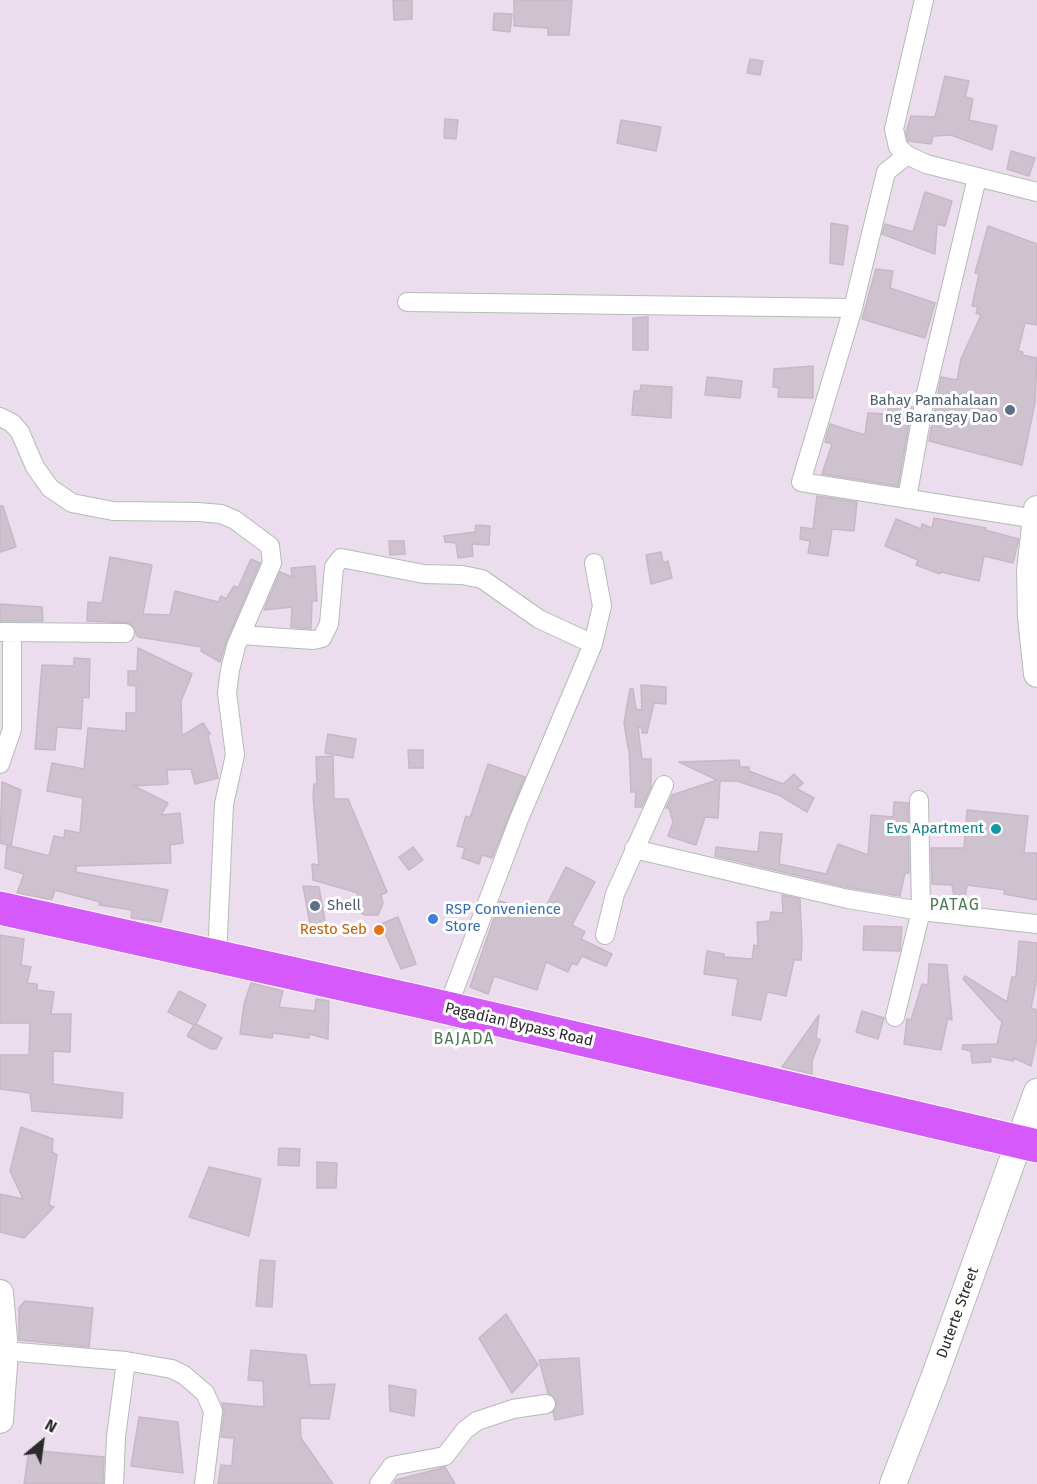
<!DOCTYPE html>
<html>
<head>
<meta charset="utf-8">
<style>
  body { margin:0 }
  #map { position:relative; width:1037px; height:1484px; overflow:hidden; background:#ebdded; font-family:"Fira Sans",sans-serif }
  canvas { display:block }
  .north { position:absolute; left:12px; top:1412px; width:60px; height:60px; -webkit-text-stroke:4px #fff; paint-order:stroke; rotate:29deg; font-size:16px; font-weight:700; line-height:24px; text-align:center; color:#2b2b2b }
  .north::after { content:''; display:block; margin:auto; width:21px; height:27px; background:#2b2b2b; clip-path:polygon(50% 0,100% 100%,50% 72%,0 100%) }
</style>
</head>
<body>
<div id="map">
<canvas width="1037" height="1484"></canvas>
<div class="north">N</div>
</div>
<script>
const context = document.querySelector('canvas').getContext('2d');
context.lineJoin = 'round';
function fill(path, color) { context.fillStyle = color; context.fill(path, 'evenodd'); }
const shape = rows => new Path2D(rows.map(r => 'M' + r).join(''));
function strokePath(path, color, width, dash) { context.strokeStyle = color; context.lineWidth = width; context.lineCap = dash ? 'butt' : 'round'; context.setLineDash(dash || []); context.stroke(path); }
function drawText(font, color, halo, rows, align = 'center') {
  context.font = font + ' "Fira Sans",sans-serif'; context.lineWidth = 6; context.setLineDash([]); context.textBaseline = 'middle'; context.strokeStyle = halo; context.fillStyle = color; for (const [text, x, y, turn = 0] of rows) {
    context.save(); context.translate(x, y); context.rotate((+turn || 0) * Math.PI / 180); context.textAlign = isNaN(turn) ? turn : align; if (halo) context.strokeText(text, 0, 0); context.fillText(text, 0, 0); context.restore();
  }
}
const building = shape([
  [393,0,412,0,412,19,394,20,393,0],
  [514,0,572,0,569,35,548,35,548,28,514,26,514,0],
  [494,13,512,14,510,32,493,30,494,13],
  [750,59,763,61,760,75,747,73,750,59],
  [945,76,969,81,965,97,973,99,969,120,997,126,992,150,951,135,933,136,931,144,908,141,906,132,911,116,935,117,945,76],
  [445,119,458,120,456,139,444,138,445,119],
  [621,120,661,127,656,151,617,143,621,120],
  [1011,151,1035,158,1029,176,1007,169,1011,151],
  [925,192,952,201,945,226,937,224,935,254,882,234,885,224,913,232,925,192],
  [831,223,848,226,843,265,830,263,831,223],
  [988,226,1037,244,1037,325,1025,323,1018,351,1023,352,1022,355,1037,358,1035,403,1022,465,929,441,941,377,957,380,961,359,981,315,976,313,978,307,972,306,979,274,975,273,988,226],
  [876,269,893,271,890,288,935,303,925,338,862,319,876,269],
  [648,317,648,350,633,350,633,318,648,317],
  [813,366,813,398,778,397,779,388,773,387,774,369,813,366],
  [707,377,742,381,740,398,705,395,707,377],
  [641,385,672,387,671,418,632,415,634,391,640,391,641,385],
  [889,406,912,407,898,486,822,474,832,444,825,442,830,424,865,435,868,413,887,414,889,406],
  [817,496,857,502,854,531,832,529,828,556,808,553,810,541,800,539,801,527,813,529,817,496],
  [0,506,3,506,16,547,0,552,0,506],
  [934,518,986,528,985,530,1019,539,1013,563,984,556,979,581,941,572,940,574,916,565,918,560,885,546,896,519,921,529,922,524,932,528,934,518],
  [476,525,490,526,489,545,472,544,473,556,458,558,456,543,445,542,444,536,475,532,476,525],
  [389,541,404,541,405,554,390,555,389,541],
  [661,552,663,563,668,561,672,578,651,584,646,555,661,552],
  [110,557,152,565,143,614,170,615,175,591,218,602,221,596,226,599,234,586,238,588,251,559,260,563,226,642,220,662,201,651,202,647,138,637,130,623,87,621,88,602,102,603,110,557],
  [315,566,317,601,312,601,311,629,291,627,292,607,264,610,280,572,292,577,291,568,315,566],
  [0,604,42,607,43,621,0,621,0,604],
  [138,648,192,674,181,701,182,736,203,723,210,734,208,735,218,778,195,784,191,769,167,770,168,784,134,786,168,803,161,815,180,813,183,843,170,845,171,863,76,866,76,872,168,890,161,922,131,918,132,910,99,905,100,902,55,890,52,899,48,899,17,893,24,874,5,868,7,845,49,856,54,836,64,838,65,830,80,833,83,798,47,791,52,763,84,769,88,728,126,731,126,713,136,713,136,686,128,685,128,671,137,671,138,648],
  [74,658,90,659,89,698,83,697,81,729,57,727,55,750,35,749,42,665,74,666,74,658],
  [641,685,666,687,666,704,654,703,647,733,642,733,642,728,638,727,642,759,651,759,651,787,642,807,635,807,636,792,631,792,629,746,628,748,624,723,630,689,633,689,636,709,642,710,641,685],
  [328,734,356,739,353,758,325,753,328,734],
  [408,750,423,750,423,768,409,768,408,750],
  [333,756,334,799,348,799,387,892,381,895,383,903,378,915,365,915,358,911,355,903,358,893,313,880,312,864,319,865,313,796,314,784,317,784,316,757,333,756],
  [739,760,740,767,749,767,749,771,783,784,794,774,803,783,797,789,814,798,807,812,779,795,737,781,720,781,718,818,705,817,696,845,668,836,673,822,669,808,666,808,672,795,717,780,679,762,739,760],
  [488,764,525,777,492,858,482,855,479,864,462,858,465,848,457,846,466,816,470,818,488,764],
  [2,782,21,790,11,846,0,843,2,782],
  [894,802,908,803,909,873,905,873,900,896,850,888,715,856,716,847,758,852,760,832,782,834,779,864,826,874,838,844,868,855,871,815,893,817,894,802],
  [967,810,1028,816,1024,853,1037,853,1037,900,1004,894,1005,890,967,885,965,898,954,896,952,885,932,884,931,848,964,848,967,810],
  [413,847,423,860,409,870,399,857,413,847],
  [566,867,595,882,572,925,585,932,581,939,612,954,606,966,582,956,577,965,572,963,568,972,546,962,537,990,494,976,488,994,470,987,500,901,542,914,566,867],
  [303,886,319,887,326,926,310,924,303,886],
  [782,895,800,899,802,943,801,960,794,960,786,996,767,992,761,1020,732,1015,738,979,704,974,707,951,724,954,724,957,752,959,754,945,758,946,757,922,770,921,771,912,783,913,782,895],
  [398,917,416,964,401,969,381,924,398,917],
  [864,926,902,927,900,951,863,950,864,926],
  [0,935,24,939,21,965,31,967,27,983,37,984,37,990,54,992,51,1014,71,1014,70,1052,53,1051,53,1084,123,1093,122,1118,32,1111,30,1093,0,1089,0,1055,29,1055,30,1023,0,1023,0,935],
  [1019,941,1037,943,1037,978,1031,1008,1037,1010,1037,1038,1031,1066,1014,1058,1013,1061,990,1056,991,1062,972,1063,971,1051,962,1049,963,1045,997,1044,1002,1022,963,979,965,976,1007,1002,1012,977,1016,977,1019,941],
  [929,964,947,965,952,1020,948,1018,941,1050,904,1044,907,1019,911,1020,922,984,928,985,929,964],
  [251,983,283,991,279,1007,315,1011,316,999,329,1001,328,1039,309,1034,309,1038,273,1033,272,1038,240,1034,244,1004,251,983],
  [179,991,206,1005,196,1024,222,1038,216,1049,211,1049,187,1036,194,1025,168,1012,179,991],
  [862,1011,884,1018,878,1039,856,1032,862,1011],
  [819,1015,816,1038,820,1040,812,1061,812,1074,782,1067,819,1015],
  [21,1127,53,1139,52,1152,57,1155,49,1205,54,1207,24,1238,0,1232,0,1194,23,1199,10,1171,21,1127],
  [279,1148,300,1149,299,1166,278,1165,279,1148],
  [317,1162,337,1163,336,1188,317,1188,317,1162],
  [209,1167,261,1179,249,1236,189,1217,209,1167],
  [260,1260,275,1261,272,1307,256,1306,260,1260],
  [25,1301,93,1308,89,1347,19,1340,19,1308,25,1301],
  [506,1314,538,1365,512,1393,479,1338,506,1314],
  [251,1350,306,1355,310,1385,335,1384,329,1419,300,1418,301,1438,333,1484,218,1484,221,1465,232,1466,234,1438,221,1437,224,1412,222,1403,264,1407,263,1381,248,1380,251,1350],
  [579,1358,583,1414,555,1420,553,1412,557,1402,548,1393,539,1360,579,1358],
  [389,1385,416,1390,414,1416,390,1411,389,1385],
  [139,1417,178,1422,183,1473,131,1466,139,1417],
  [29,1450,104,1457,103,1484,24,1484,29,1450],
  [445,1467,455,1484,394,1484,396,1480,445,1467]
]);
const street = shape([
  [924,0,894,129,898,147,907,155,926,164,1037,192],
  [907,155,886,172,853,308,801,482,1037,519],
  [407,302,853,308],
  [0,417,12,423,20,432,35,467,50,488,72,503,113,511,198,512,221,514,235,520,270,546,272,563,236,646,230,670,227,693,235,755,224,804,217,958],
  [907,499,925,397,977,178],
  [2,632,125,633],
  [241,635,313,640,322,638,329,624,334,567,341,558,424,574,462,575,482,579,539,619,593,644],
  [0,764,12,729,12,633],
  [634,849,848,899,921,911,1037,924],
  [605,935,615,894,664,785],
  [447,1009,519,819,593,644,602,606,594,563],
  [895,1017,921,911,919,800],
  [5,1351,126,1361,172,1369,184,1375,205,1393,213,1411,204,1484],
  [114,1484,116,1437,126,1361],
  [379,1484,392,1466,445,1456,465,1430,477,1421,513,1409,546,1404]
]);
const secondary = shape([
  [1037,509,1030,571,1031,617,1037,674],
  [0,1293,5,1351,0,1420],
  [893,1484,934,1378,1037,1092]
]);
const highway = shape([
  [0,908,426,1003,1037,1146]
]);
const markers = [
  [1010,410,6,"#5c6f8a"],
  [996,829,6,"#0f9aa8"],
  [315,906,6,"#5c6f8a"],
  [433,919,6,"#3f7fe0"],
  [379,930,6,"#e8710a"]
];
const serviceNames = [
  ["Bahay Pamahalaan",998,401],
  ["ng Barangay Dao",998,418],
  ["Shell",327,906,"left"]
];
const cultureNames = [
  ["Evs Apartment",984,829]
];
const shopNames = [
  ["RSP Convenience",445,910],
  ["Store",445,927]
];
const foodNames = [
  ["Resto Seb",367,930]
];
const streetNames = [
  ["Pagadian Bypass Road",519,1025,13],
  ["Duterte Street",958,1313,-70]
];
const neighbourhoodNames = [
  ["PATAG",955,906],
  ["BAJADA",464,1040]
];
fill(building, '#cec2cf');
strokePath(building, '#c8b7c8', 1.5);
strokePath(street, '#b1beb3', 20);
strokePath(secondary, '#b1beb3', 28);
strokePath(highway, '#fff', 35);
strokePath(street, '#fff', 18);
strokePath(secondary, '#fff', 26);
strokePath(highway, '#d659fc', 33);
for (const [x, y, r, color] of markers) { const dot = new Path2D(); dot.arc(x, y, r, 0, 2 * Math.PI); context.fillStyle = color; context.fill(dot); strokePath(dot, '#fff', 2); }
drawText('15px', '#4e5e75', '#fff', serviceNames, 'right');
drawText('15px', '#0d838f', '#fff', cultureNames, 'right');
drawText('15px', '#366cbe', '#fff', shopNames, 'left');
drawText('15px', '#c56008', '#fff', foodNames, 'right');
drawText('15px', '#2b2b2b', '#fff', streetNames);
context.letterSpacing = '1.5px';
drawText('16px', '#4c7b53', '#fff', neighbourhoodNames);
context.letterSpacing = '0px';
</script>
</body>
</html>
